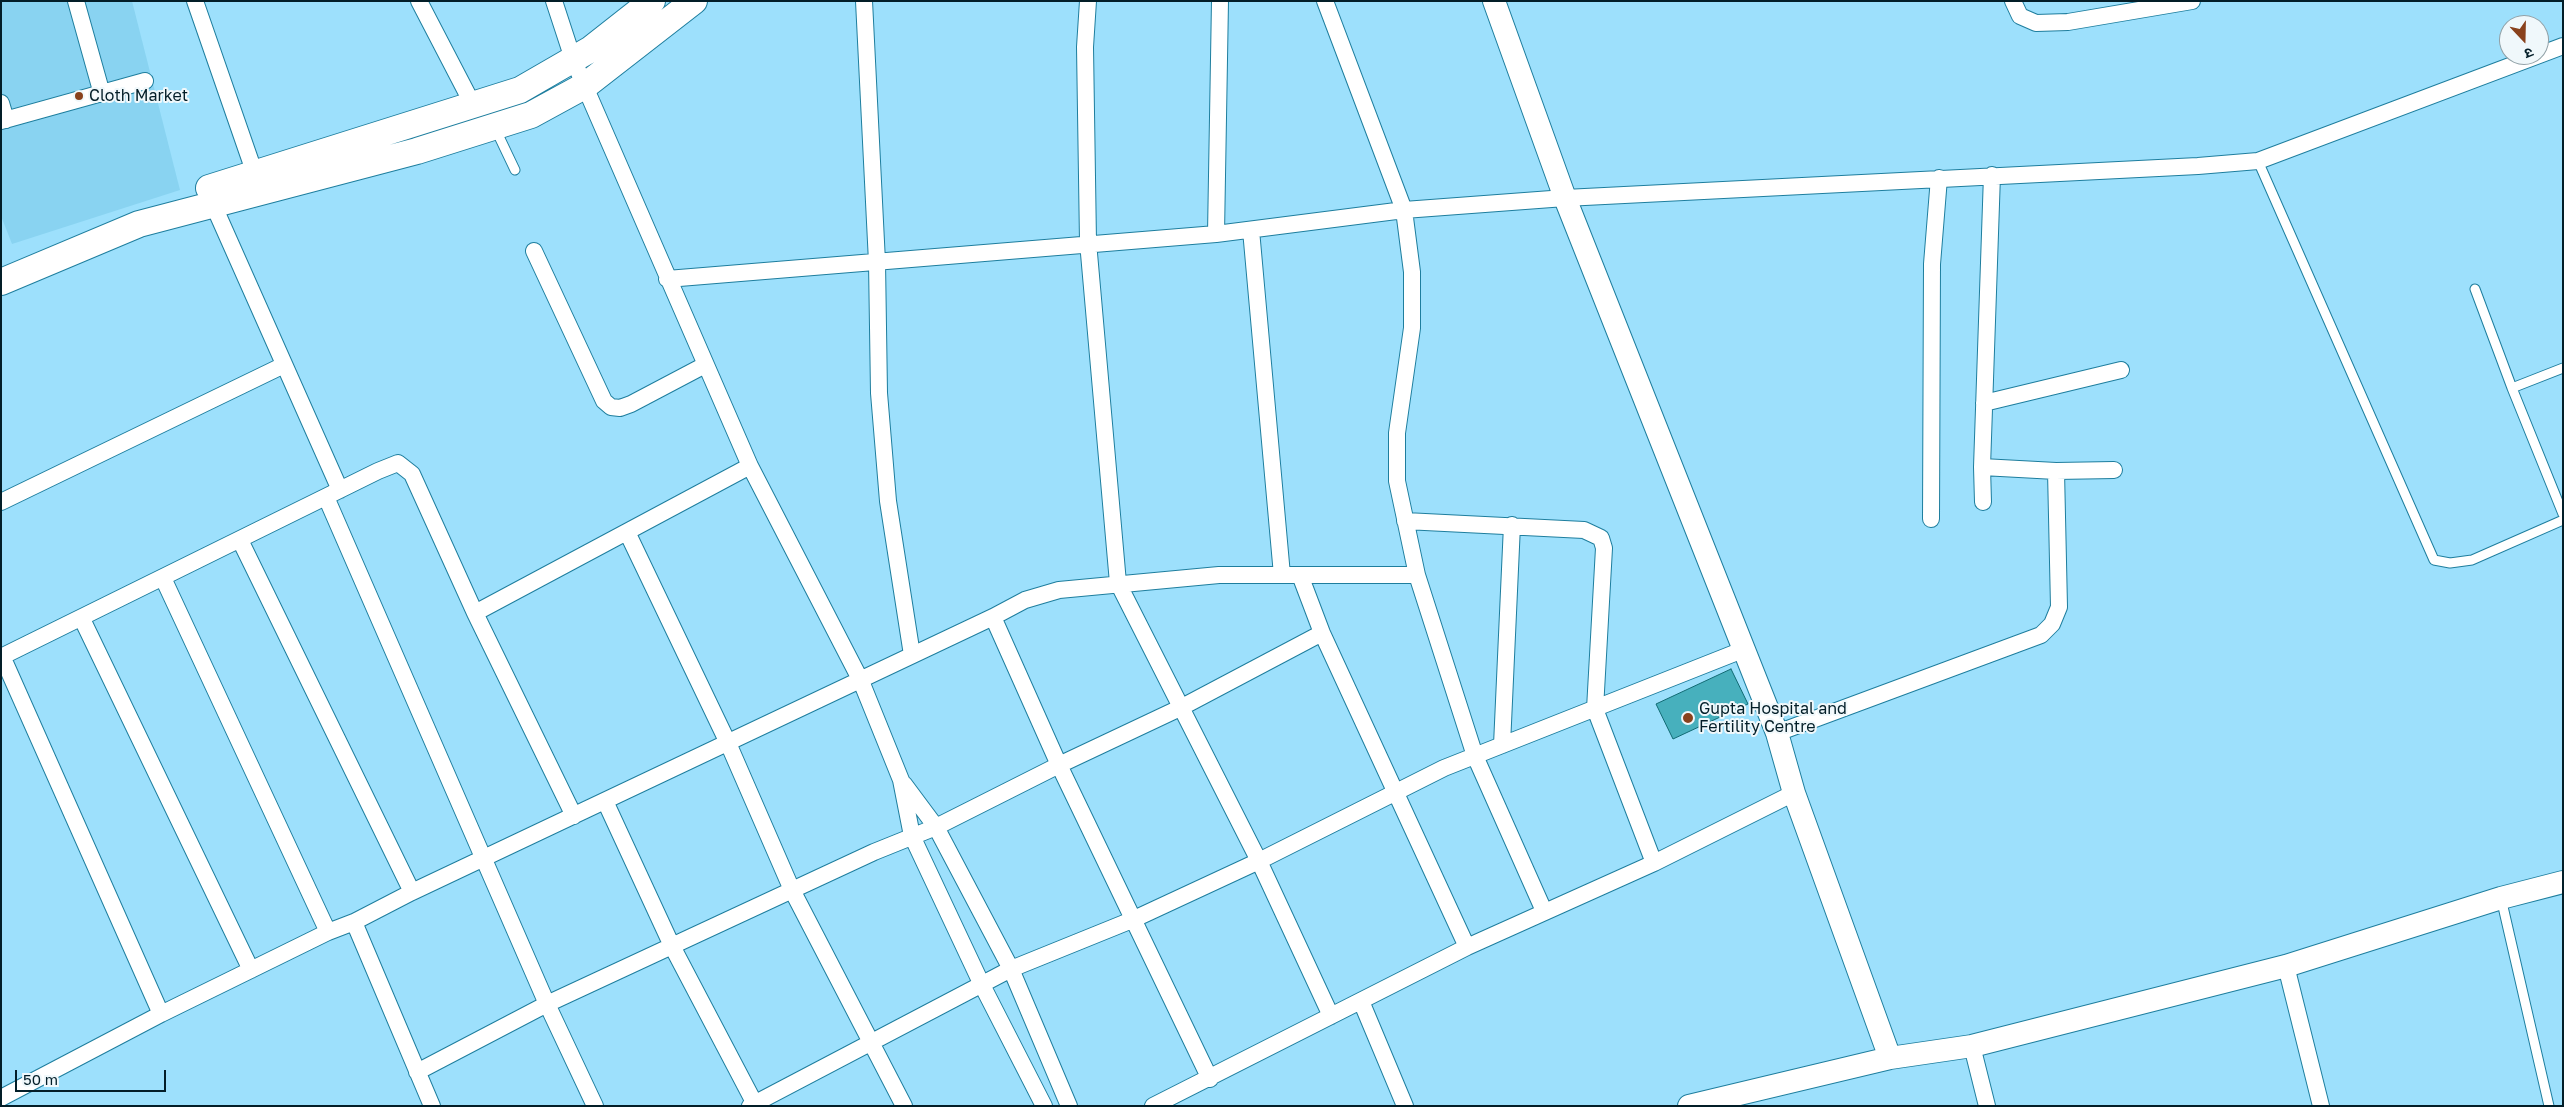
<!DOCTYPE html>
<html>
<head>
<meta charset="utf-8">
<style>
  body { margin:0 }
  #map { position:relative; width:2564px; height:1107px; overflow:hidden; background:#9de0fc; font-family:"Golos Text","Noto Sans Devanagari",sans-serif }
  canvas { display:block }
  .frame { position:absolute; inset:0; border:2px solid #031e28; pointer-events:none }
  .north { position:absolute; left:2499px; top:15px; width:50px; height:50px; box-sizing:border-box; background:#f0f8fb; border:1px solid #91a1a7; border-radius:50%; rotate:159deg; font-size:14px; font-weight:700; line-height:20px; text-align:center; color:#031e28 }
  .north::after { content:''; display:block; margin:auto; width:18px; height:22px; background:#89421d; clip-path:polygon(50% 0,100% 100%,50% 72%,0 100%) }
  .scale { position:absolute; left:15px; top:1070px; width:151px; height:22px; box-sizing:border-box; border:2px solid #031e28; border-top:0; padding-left:6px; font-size:15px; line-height:18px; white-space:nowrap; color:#031e28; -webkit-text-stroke:4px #f0f8fb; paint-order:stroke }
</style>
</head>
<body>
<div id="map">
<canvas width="2564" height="1107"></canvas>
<div class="frame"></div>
<div class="north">उ</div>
<div class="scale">50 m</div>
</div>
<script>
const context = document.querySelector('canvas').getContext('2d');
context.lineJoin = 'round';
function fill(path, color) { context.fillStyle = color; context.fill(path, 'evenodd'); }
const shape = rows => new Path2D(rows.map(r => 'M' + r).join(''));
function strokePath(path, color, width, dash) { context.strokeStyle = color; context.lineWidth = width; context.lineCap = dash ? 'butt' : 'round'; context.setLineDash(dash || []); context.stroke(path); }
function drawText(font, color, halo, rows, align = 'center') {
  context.font = font + ' "Golos Text",sans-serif'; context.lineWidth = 4; context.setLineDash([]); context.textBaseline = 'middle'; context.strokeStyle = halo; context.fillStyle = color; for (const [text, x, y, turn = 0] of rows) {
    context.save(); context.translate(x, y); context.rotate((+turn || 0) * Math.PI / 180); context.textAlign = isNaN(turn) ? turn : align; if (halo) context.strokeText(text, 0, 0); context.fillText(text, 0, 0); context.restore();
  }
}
const built = shape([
  [1,1,132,1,180,190,12,244,1,216]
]);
const building = shape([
  [1731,669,1748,704,1673,739,1656,704,1731,669]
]);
const lane = shape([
  [495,128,515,170],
  [2258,161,2434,560,2450,563,2472,560,2563,520],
  [2475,289,2512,388,2563,514],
  [2512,388,2563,368],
  [2501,898,2549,1106]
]);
const street = shape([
  [76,1,102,94],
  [195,1,255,174],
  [419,1,473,105],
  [554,1,573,59,750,466,861,681,901,780,912,836,982,985,1044,1106],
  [864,1,877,262,879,393,888,501,912,655],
  [1088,1,1085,47,1088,242,1118,583,1259,861,1331,1016],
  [1325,1,1404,210,1412,272,1412,328,1397,433,1397,481,1417,575],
  [2013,1,2020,16,2036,23,2068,22,2192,1],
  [1,103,6,120],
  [1,121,145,81],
  [213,204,340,490],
  [1251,230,1282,575],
  [1216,234,1220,1],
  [534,251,604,401,611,407,620,408,631,404,705,365],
  [667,279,1216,234,1404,210,1565,198,2198,166,2258,161,2563,46],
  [1984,403,2121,370],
  [1982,467,2056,471,2114,470],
  [326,497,547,1004,595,1106],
  [1,502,284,365],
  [1983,502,1982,467,1992,175],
  [1931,519,1932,264,1939,178],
  [1405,521,1584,530,1601,538,1604,548,1595,709,1654,863],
  [627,532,728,743,792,890,904,1106],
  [240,540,412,892],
  [1300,575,1322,633,1467,947],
  [163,578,328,932],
  [475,613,750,466],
  [993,617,1059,765,1210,1079],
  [82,619,251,970],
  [2,656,161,1014],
  [1,657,378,471,398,463,412,474,475,613,574,816],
  [1777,733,2041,635,2052,624,2059,607,2056,471],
  [1502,745,1512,525],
  [904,784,936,827,1011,969,1069,1106],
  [605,801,672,946,756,1106],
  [354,922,412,892,993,617,1025,600,1059,590,1219,575,1417,575,1475,756,1544,911],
  [2286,966,2321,1106],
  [1361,1001,1405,1106],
  [1972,1046,1987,1106],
  [417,1072,547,1004,874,852,936,827,1059,765,1182,707,1322,633],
  [1,1098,161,1014,328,932,354,922,432,1106],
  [750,1106,1011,969,1132,920,1259,861,1444,768,1745,649],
  [1153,1106,1467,947,1654,863,1794,793]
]);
const secondary = shape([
  [1494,1,1565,198,1777,733,1794,793,1890,1058],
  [1689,1106,1890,1058,1972,1046,2286,966,2501,898,2563,882]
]);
const primary = shape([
  [209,188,520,90,591,49,652,1],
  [1,282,139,224,417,151,531,115,586,85,694,1]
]);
const markers = [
  [79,96,5,"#89421d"],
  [1688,718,6,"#89421d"]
];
const poiNames = [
  ["Cloth Market",89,96],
  ["Gupta Hospital and",1699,709],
  ["Fertility Centre",1699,727]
];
fill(built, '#89d3f1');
fill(building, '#47b0bd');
strokePath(building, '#116a73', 1);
strokePath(lane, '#1e7e9e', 11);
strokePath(street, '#1e7e9e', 18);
strokePath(secondary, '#1e7e9e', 24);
strokePath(primary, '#1e7e9e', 28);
strokePath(lane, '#fff', 9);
strokePath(street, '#fff', 16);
strokePath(secondary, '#fff', 22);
strokePath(primary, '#fff', 26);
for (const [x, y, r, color] of markers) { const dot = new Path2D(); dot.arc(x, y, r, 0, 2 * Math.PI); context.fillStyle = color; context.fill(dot); strokePath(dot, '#f0f8fb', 2); }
drawText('16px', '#031e28', '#f0f8fb', poiNames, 'left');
</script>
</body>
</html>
